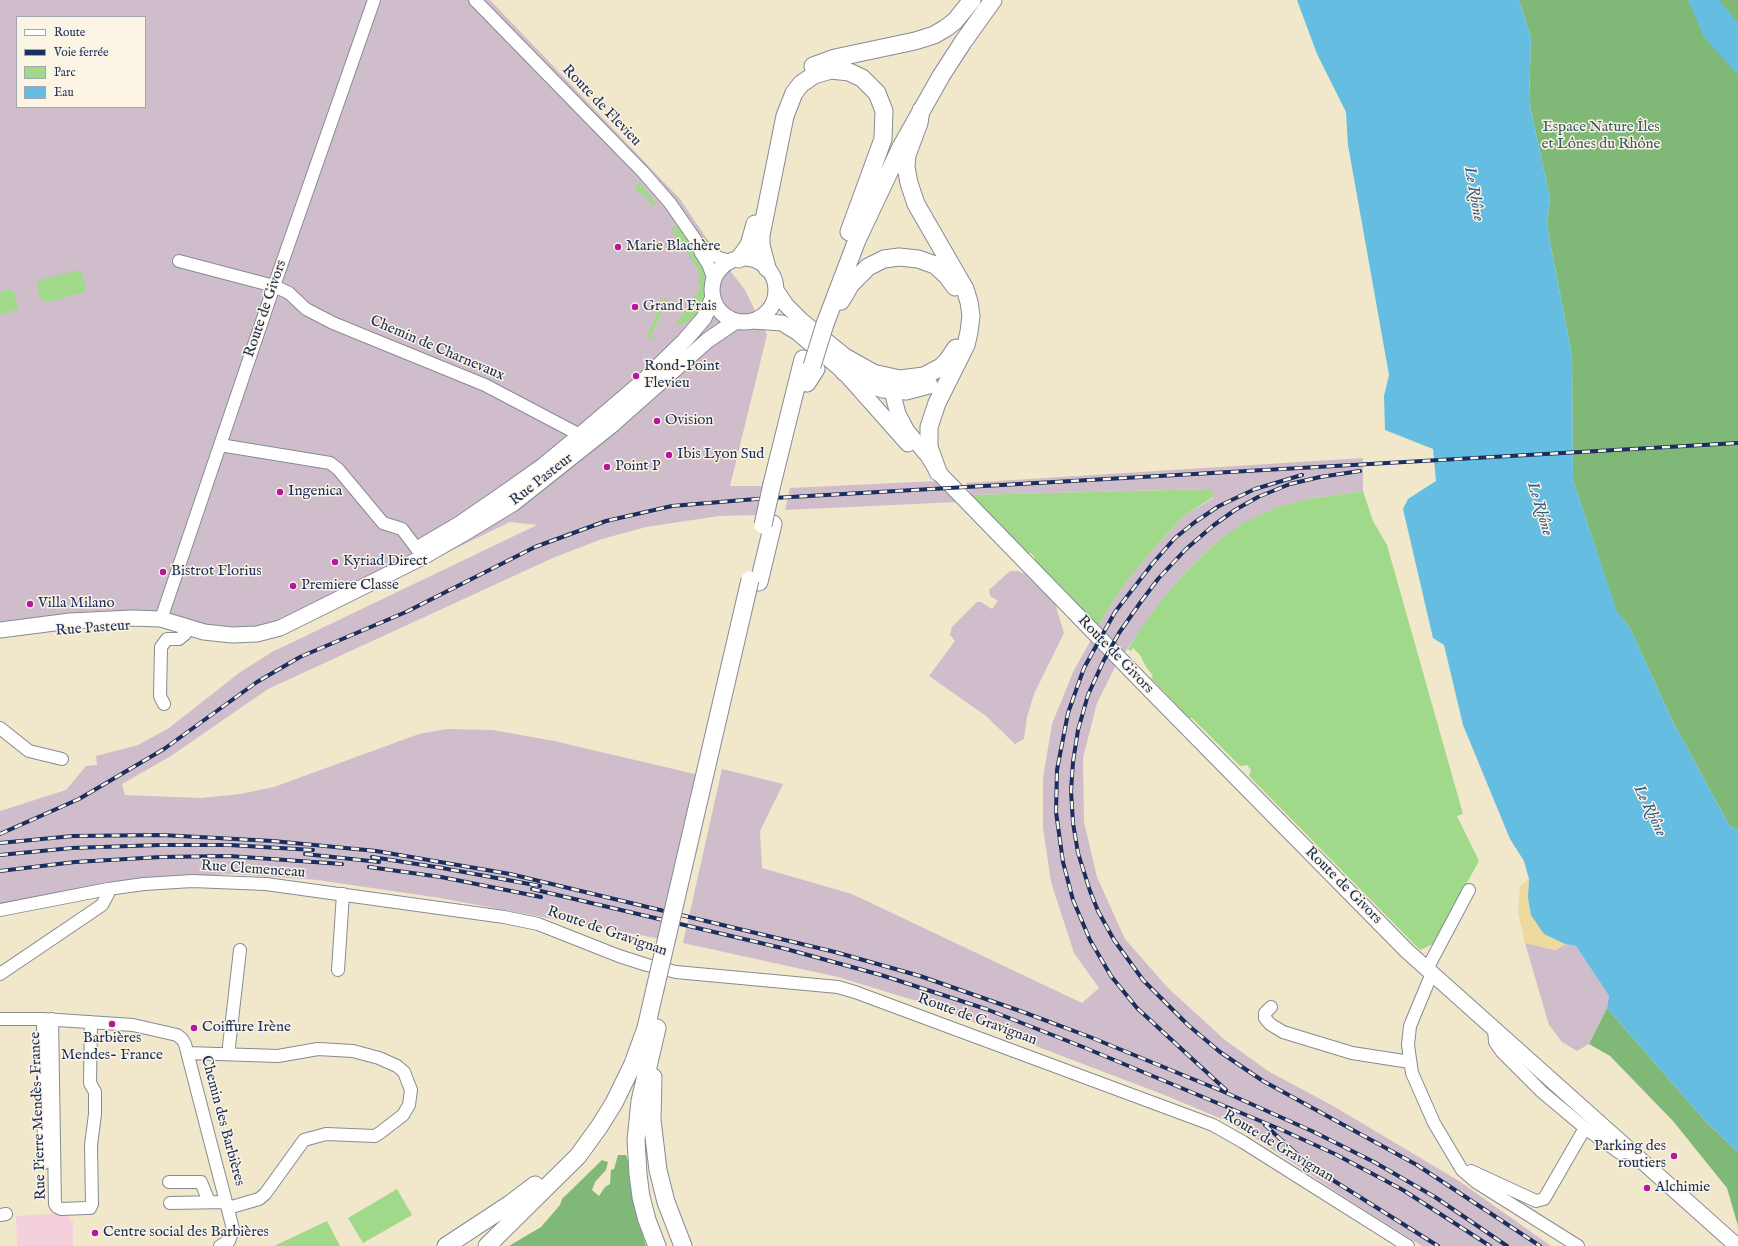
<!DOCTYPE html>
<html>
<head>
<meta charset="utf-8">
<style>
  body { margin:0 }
  #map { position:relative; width:1738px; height:1246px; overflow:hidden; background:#f1e7cb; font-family:"IM FELL English",serif }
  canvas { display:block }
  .legend { position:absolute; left:16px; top:16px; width:130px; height:92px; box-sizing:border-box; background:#fcf5e5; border:1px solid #a2a6af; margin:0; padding:5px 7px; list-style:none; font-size:12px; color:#1b2f5e }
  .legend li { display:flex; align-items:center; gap:8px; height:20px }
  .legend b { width:20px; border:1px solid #a2a6af }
</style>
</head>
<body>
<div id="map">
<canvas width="1738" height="1246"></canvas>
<ul class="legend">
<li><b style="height:5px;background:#fff"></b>Route</li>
<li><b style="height:5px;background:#1b2f5e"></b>Voie ferrée</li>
<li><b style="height:11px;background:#a1d98b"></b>Parc</li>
<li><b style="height:11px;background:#65bee2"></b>Eau</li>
</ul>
</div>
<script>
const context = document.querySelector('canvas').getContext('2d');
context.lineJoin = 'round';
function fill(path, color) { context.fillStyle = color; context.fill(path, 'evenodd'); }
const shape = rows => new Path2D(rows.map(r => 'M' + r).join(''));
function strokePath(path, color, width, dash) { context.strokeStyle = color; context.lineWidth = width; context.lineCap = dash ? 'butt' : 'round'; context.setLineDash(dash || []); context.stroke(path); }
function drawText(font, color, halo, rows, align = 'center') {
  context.font = font + ' "IM FELL English",serif'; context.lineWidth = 3; context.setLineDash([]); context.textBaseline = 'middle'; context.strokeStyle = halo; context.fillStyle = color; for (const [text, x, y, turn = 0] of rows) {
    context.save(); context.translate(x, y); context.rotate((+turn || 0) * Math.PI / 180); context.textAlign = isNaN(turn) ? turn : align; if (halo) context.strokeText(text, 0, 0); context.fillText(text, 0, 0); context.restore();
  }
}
const built = shape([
  [65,1213,69,1216,69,1220,73,1220,73,1246,17,1246,16,1216]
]);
const industrial = shape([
  [0,0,490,0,680,199,715,251,745,290,767,335,730,486,763,486,757,515,719,516,646,527,602,539,555,557,268,689,171,756,122,784,125,795,201,798,240,794,274,787,419,734,447,729,493,730,554,741,699,775,661,939,440,898,318,880,233,874,149,878,0,905,0,811,66,790,86,766,97,765,96,756,138,745,169,728,239,673,272,652,537,525,510,522,290,629,240,637,168,616,0,626],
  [17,17,145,17,145,107,17,107],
  [1363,458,1363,491,1309,499,1219,540,1192,566,1168,592,1123,655,1097,628,1121,589,1153,549,1184,516,1213,498,1212,489,971,495,966,483],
  [938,481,957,502,785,510,790,488],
  [1010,571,1018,571,1025,574,1055,603,1064,633,1034,694,1027,717,1024,739,1015,744,986,716,929,676,955,641,950,635,952,627,977,602,981,602,992,609,998,601,990,596,989,590],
  [1091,640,1117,663,1097,703,1083,758,1084,822,1097,877,1125,939,1168,988,1225,1040,1268,1071,1335,1107,1459,1181,1551,1246,1422,1246,1352,1202,1258,1140,1224,1120,1167,1096,923,1003,838,977,683,943,722,769,783,784,760,831,762,868,852,894,1082,1003,1099,988,1074,953,1051,882,1043,828,1043,778,1052,724,1074,670],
  [1525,943,1556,950,1565,944,1576,946,1609,996,1607,1008,1589,1044,1577,1051,1562,1042,1549,1025]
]);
const green = shape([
  [639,182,650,195,657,206,652,206,645,195,635,191,615,235],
  [675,226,679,227,705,265,708,274,705,275,704,302,701,310,693,321,675,325,700,288,698,269,671,228],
  [79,270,81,271,86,287,84,292,49,302,41,300,37,286,39,280],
  [10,289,14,291,18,306,18,309,0,315,0,292],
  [665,297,668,300,650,337,655,339,654,341,646,337],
  [1212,489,1213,497,1184,516,1153,549,1121,589,1097,628,1083,614,1078,604,1035,560,1035,558,1031,553,1028,553,971,495],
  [1363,491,1373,521,1387,545,1463,814,1457,816,1479,861,1433,944,1420,950,1249,776,1251,770,1247,765,1240,766,1192,718,1189,718,1151,678,1153,676,1146,667,1140,655,1133,648,1131,651,1128,649,1146,621,1168,592,1192,566,1219,540,1245,522,1277,507,1309,499],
  [397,1189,412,1215,363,1243,348,1218],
  [327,1221,340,1246,274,1246]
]);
const forest = shape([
  [1519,0,1738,0,1738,831,1729,825,1672,720,1629,626,1617,613,1573,480,1572,356,1547,226,1550,198,1529,102,1531,38],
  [1607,1008,1707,1123,1738,1152,1738,1226,1727,1188,1673,1121,1610,1056,1589,1044],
  [618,1155,626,1155,628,1161,630,1185,636,1213,646,1246,509,1246,541,1227,560,1205,562,1199,602,1160,608,1162,606,1170,595,1182,592,1190,599,1196,605,1187,610,1184,611,1170,614,1169]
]);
const sand = shape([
  [1529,879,1528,898,1544,934,1565,944,1556,950,1525,943,1518,912,1520,886]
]);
const water = shape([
  [1297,0,1519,0,1531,38,1529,102,1550,198,1547,226,1572,356,1573,480,1617,612,1629,626,1672,720,1729,825,1738,831,1738,1152,1707,1123,1607,1008,1609,996,1576,946,1565,944,1544,934,1531,915,1528,898,1529,879,1524,861,1510,839,1463,725,1444,645,1433,638,1403,509,1408,499,1436,481,1433,449,1385,430,1384,396,1389,375,1348,145,1346,112,1317,54],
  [1688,0,1719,0,1738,23,1738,75,1704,37]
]);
const minor = shape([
  [475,0,643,172,670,203,697,242,719,258,731,261],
  [697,243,701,253,708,264,714,280],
  [179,261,274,286,289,293,306,309,333,323,485,385,580,435,585,441],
  [220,445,330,463,338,469,383,523,402,529,423,557],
  [161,619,274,286,374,0],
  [164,704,160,696,161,647,167,639,179,639,185,634,186,628],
  [0,728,29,751,62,759],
  [0,910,108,889,144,884,192,881,266,884,504,917,538,924,619,956,647,965,676,972,838,987,855,992,1213,1125,1243,1142,1408,1246],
  [1427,969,1469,890],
  [338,970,343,894],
  [1432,973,1410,1026,1408,1045,1412,1073,1434,1123,1462,1170,1476,1182,1578,1246],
  [0,974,102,905,108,894,108,889],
  [1271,1007,1265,1013,1265,1018,1270,1024,1283,1032,1352,1053,1410,1062],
  [0,1019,43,1019,133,1025,177,1035,182,1039,185,1044,233,1229,229,1241,220,1246],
  [43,1019,44,1163],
  [52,1019,55,1204,57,1207,61,1209,86,1208,90,1208,92,1204,91,1145,95,1114,95,1092,90,1083,91,1022],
  [1494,1029,1495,1042,1502,1052,1542,1092,1585,1128,1620,1153,1631,1151],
  [188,1053,278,1056,318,1049,353,1051,379,1058,397,1066,404,1072,411,1090,409,1105,403,1115,381,1132,375,1136,326,1134,304,1140,265,1194,259,1199,228,1208],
  [230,1054,229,1046,240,950],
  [1471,1171,1536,1201,1544,1199,1585,1128],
  [169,1182,201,1182,209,1202],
  [170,1203,226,1202],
  [0,1215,6,1214]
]);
const major = shape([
  '712 290a32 32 0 1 1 64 0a32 32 0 1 1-64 0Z',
  [776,290,786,305,801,320,845,356,877,374,893,395,898,414,907,431,928,456,938,472,1148,688,1407,951,1737,1246],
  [753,321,782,323,798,333,844,372,908,444],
  [422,546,461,523,506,492,544,465,580,435,642,382,685,340,704,318,713,297],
  [0,630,70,621,132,618,161,619,204,632,232,635,257,634,280,628,423,557,463,534,514,503,611,426,708,340,736,321]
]);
const highway = shape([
  [813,66,835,58,915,41,934,35,946,28,955,21,972,0],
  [921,110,919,123,907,155,906,167,909,183,916,204,965,289,969,302,971,316,969,332,966,345,937,403,929,427,929,447,938,472],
  [739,259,749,245,755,224],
  [767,268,761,245,761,235,785,116,794,93,801,84,814,75,831,70,849,72,862,78,877,93,884,111,883,139,849,232],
  [841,301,851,284,868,267,884,259,899,257,918,259,935,265,947,276,955,287],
  [825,324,857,240,901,147,941,76,963,42,993,0],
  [844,372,863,383,883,389,906,391,929,385],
  [877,374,900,379,924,376,941,367,947,361,956,348],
  [807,383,816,369],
  [772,484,803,359],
  [759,582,773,524],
  [657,1028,640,1101,636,1140,638,1174,641,1197,647,1220,657,1246],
  [653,1077,652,1120,658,1170,666,1202,683,1246],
  [446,1246,510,1204,535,1185],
  [487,1246,578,1156,599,1127,614,1103,633,1064,646,1028,655,989]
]);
const rail = shape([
  [1360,471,1320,477,1290,484,1258,497,1235,510,1214,525,1186,549,1158,579,1140,603,1119,633,1103,662,1088,695,1078,730,1073,762,1071,791,1073,823,1078,853,1090,891,1098,911,1114,940,1143,980,1188,1025,1220,1052,1263,1081,1417,1165,1540,1246],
  [0,834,79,799,164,749,257,682,300,657,406,612,535,547,606,521,672,506,756,499,1738,443],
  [0,843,73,836,161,835,273,841,376,851,510,874,835,952,920,976,1023,1012,1090,1037,1222,1091,1314,1132,1374,1162,1435,1197,1507,1246],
  [305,854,379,862],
  [0,855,72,848,160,845,229,845,313,850],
  [372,857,442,868,540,886],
  [369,867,441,877,541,897],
  [0,871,75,862,161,857,229,856,342,864],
  [532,889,786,949,881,975,986,1009,1083,1047,1282,1130,1335,1154,1403,1190,1490,1246],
  [1226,1090,1137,1008,1111,976,1090,940,1073,900,1063,862,1056,812,1057,770,1068,713,1084,668,1115,612,1153,563,1175,538,1195,522,1219,506,1255,489,1302,475],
  [1265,1125,1300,1157,1331,1179,1438,1246]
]);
const highwayBridge = shape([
  [812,366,825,324],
  [763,525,772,484],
  [655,989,750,580]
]);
const markers = [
  [618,247,4,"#b5179e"],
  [635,307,4,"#b5179e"],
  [636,376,4,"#b5179e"],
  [657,421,4,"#b5179e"],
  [669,455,4,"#b5179e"],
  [607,467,4,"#b5179e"],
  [280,492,4,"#b5179e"],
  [335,562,4,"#b5179e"],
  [163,572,4,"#b5179e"],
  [293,586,4,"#b5179e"],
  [30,604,4,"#b5179e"],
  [112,1024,4,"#b5179e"],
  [194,1028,4,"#b5179e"],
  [1674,1156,4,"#b5179e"],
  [1647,1188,4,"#b5179e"],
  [95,1233,4,"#b5179e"]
];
const streetNames = [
  ["Route de Flevieu",601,106,46],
  ["Route de Givors",266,309,-71],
  ["Chemin de Charnevaux",437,349,23],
  ["Rue Pasteur",542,480,-38],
  ["Rue Pasteur",93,629,-4],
  ["Route de Givors",1115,655,46],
  ["Rue Clemenceau",253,870,4],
  ["Route de Givors",1343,886,45],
  ["Route de Gravignan",607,932,19],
  ["Route de Gravignan",977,1020,20],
  ["Rue Pierre Mendès-France",39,1116,-92],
  ["Chemin des Barbières",222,1121,75],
  ["Route de Gravignan",1278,1147,31]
];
const parkNames = [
  ["Espace Nature Îles",1601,128],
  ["et Lônes du Rhône",1601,145]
];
const poiNames = [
  ["Marie Blachère",626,247],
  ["Grand Frais",643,307],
  ["Rond-Point",644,367],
  ["Flevieu",644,384],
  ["Ovision",665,421],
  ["Ibis Lyon Sud",677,455],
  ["Point P",615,467],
  ["Ingenica",288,492],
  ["Kyriad Direct",343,562],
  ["Bistrot Florius",171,572],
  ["Premiere Classe",301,586],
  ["Villa Milano",38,604],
  ["Coiffure Irène",202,1028],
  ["Barbières",112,1039,"center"],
  ["Mendes- France",112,1056,"center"],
  ["Parking des",1666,1147,"right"],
  ["routiers",1666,1164,"right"],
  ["Alchimie",1655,1188],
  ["Centre social des Barbières",103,1233]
];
const waterNames = [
  ["Le Rhône",1473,194,80],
  ["Le Rhône",1539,509,73],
  ["Le Rhône",1649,811,64]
];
fill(built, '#f4cfdc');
fill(industrial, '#d0bdcc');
fill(green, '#a1d98b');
fill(forest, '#80b977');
fill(sand, '#eeda9e');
fill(water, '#65bee2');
strokePath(minor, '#868b94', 14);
strokePath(major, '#868b94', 17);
strokePath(highway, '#868b94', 19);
strokePath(minor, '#fff', 12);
strokePath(major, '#fff', 15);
strokePath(highway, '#fff', 17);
strokePath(rail, '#1b2f5e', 4);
strokePath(rail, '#fcf5e5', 2.5, [8]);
strokePath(highwayBridge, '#868b94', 19, []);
strokePath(highwayBridge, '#fff', 17);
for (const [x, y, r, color] of markers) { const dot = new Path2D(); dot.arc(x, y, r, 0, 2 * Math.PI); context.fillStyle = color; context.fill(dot); strokePath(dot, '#fcf5e5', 1.5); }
drawText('15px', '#1b2f5e', '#fcf5e5', streetNames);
drawText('15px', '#3c5a69', '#fcf5e5', parkNames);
drawText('15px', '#1b2f5e', '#fcf5e5', poiNames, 'left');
drawText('italic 16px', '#315a86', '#fcf5e5', waterNames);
</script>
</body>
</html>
